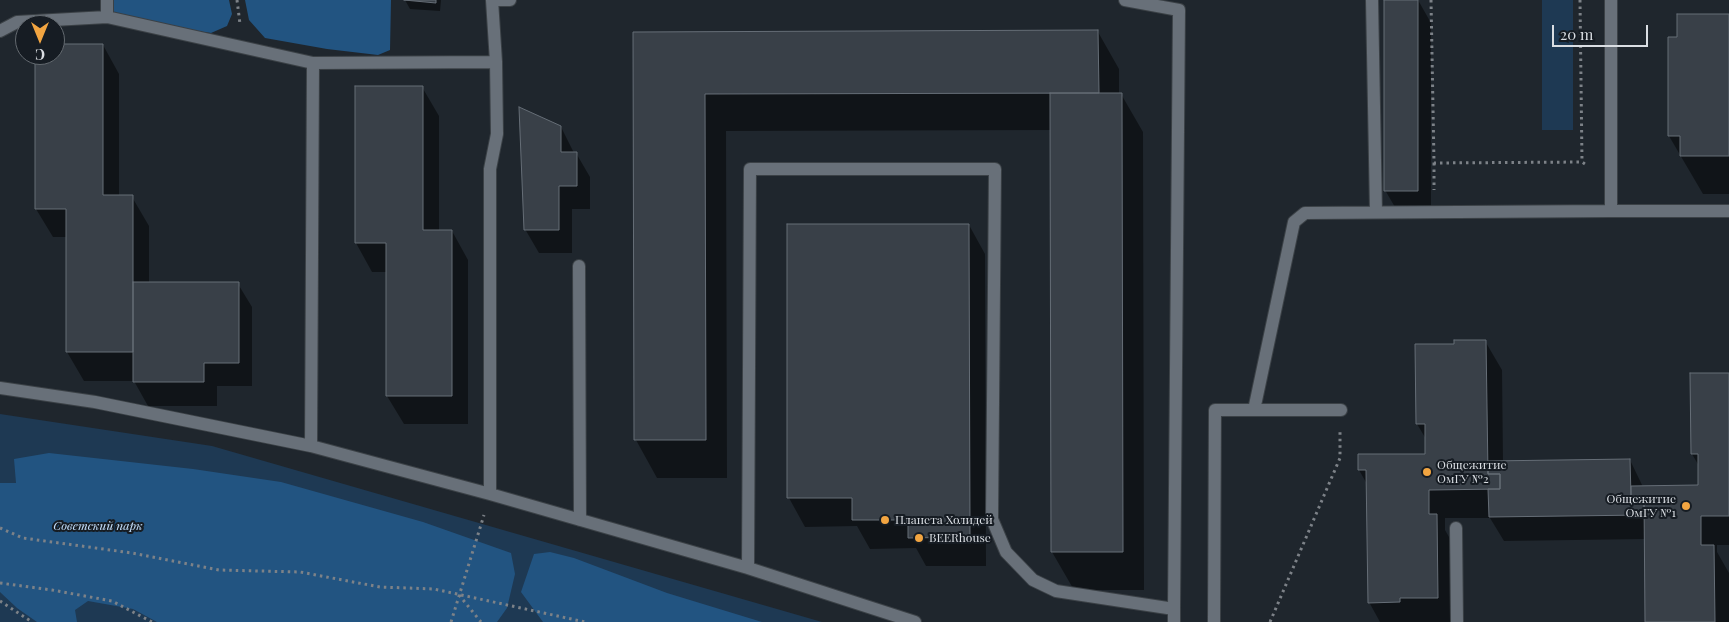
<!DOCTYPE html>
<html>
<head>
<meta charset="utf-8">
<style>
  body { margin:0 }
  #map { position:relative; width:1729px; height:622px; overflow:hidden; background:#1f262d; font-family:"Playfair Display",serif }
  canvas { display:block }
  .north { position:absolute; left:15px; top:15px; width:50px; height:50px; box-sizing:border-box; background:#161c23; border:1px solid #646a70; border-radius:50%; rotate:180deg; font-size:14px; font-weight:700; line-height:20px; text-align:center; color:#dadee3 }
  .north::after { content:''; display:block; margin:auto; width:18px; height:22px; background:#f2a541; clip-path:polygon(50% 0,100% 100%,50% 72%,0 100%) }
  .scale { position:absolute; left:1552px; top:25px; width:96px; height:22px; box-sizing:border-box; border:2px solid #dadee3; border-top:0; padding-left:6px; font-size:15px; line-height:18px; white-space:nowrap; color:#dadee3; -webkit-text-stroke:4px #161c23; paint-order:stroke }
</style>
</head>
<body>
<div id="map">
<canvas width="1729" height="622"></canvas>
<div class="north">С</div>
<div class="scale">20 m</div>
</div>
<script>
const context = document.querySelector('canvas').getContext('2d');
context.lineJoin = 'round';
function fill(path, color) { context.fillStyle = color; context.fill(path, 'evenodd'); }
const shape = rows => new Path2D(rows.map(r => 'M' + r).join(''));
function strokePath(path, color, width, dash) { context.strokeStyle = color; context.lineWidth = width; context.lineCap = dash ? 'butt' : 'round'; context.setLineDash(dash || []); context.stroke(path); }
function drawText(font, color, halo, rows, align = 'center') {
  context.font = font + ' "Playfair Display",serif'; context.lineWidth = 4; context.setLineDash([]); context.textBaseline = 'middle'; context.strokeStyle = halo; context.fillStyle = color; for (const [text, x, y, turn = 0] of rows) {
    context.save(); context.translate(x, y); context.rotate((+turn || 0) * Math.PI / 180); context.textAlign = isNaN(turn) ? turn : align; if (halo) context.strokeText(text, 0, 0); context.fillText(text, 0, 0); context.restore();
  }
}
const green = shape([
  [1542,0,1573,0,1573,130,1542,130],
  [0,414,212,446,822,622,0,622]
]);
const forest = shape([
  [111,0,229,0,232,14,227,26,211,33,183,29,113,12],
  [245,0,391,0,390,50,378,55,327,49,265,38,249,20],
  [49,453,193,469,281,482,423,522,511,553,515,574,507,608,497,622,157,622,133,609,88,601,75,610,77,622,37,622,17,608,0,592,0,483,16,483,14,459],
  [550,552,574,558,667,593,762,622,543,622,521,592,534,554]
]);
const shadow = shape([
  [405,0,441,0,440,11,410,9],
  [1386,0,1418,0,1431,23,1431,214,1399,214,1385,190],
  [1729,16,1729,194,1703,194,1669,136,1679,38],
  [1098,32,1119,69,1119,94,1121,94,1143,132,1144,590,1074,590,1052,552,1051,130,726,131,727,478,657,478,636,440,634,33],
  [55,45,103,45,119,74,119,197,132,197,149,226,149,284,238,284,252,307,252,386,217,386,217,406,148,406,134,381,84,381,67,352,67,237,53,237,36,209,36,55,55,55],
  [422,87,439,116,439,231,452,231,468,260,468,424,404,424,387,396,387,272,372,272,356,243],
  [561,127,574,153,576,153,590,177,590,209,572,209,572,253,539,253,525,229],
  [969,225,985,254,986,566,926,566,916,548,870,549,857,526,805,527,789,498],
  [1485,341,1502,370,1503,462,1630,460,1643,487,1700,486,1699,466,1692,454,1729,374,1729,545,1717,545,1717,552,1729,573,1729,622,1646,622,1645,539,1504,541,1490,518,1445,518,1445,530,1453,544,1454,622,1380,622,1369,602,1367,484,1359,470,1359,456,1426,455,1426,439,1417,424,1455,345]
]);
const building = shape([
  [404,0,436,0,436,3,404,0],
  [1384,0,1418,0,1418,191,1384,191,1384,0],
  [1677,14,1729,14,1729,156,1680,156,1680,136,1668,136,1668,37,1677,37,1677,14],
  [1098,30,1099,93,705,94,706,440,634,440,633,32,1098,30],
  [55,44,103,44,103,195,133,195,133,352,66,352,66,209,35,209,35,55,55,55,55,44],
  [355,86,423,86,423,230,452,230,452,396,386,396,386,243,355,243,355,86],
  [1050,93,1122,93,1123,552,1051,552,1050,93],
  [519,107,561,126,561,152,577,152,577,186,559,186,559,230,524,230,519,107],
  [787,224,969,224,970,537,908,538,908,520,852,520,852,498,787,498,787,224],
  [133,282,239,282,239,363,204,363,204,382,133,382,133,282],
  [1454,340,1486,340,1488,474,1500,474,1500,489,1429,490,1429,514,1437,514,1438,598,1400,598,1400,602,1368,603,1366,470,1358,470,1358,454,1425,454,1425,424,1416,424,1415,344,1454,344,1454,340],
  [1690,373,1729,373,1729,516,1701,516,1701,545,1714,545,1715,622,1645,622,1644,497,1631,497,1631,486,1698,485,1698,454,1691,454,1690,373],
  [1630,459,1631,497,1644,497,1644,515,1489,517,1488,489,1500,489,1500,474,1488,474,1488,461,1630,459]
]);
const path = shape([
  [237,0,240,24],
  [1431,0,1434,163,1582,162,1588,166],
  [1580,0,1582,162],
  [1434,163,1434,190],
  [0,528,23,538,132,553,219,570,300,572,380,587,434,589,585,622],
  [0,583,52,590,112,601,152,622],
  [459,595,481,622],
  [0,601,32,622],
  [451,622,484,515],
  [1270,622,1340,458,1340,432]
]);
const service = shape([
  [107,0,107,17],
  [1125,0,1179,10,1174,609],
  [1372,0,1376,212],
  [1611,0,1611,211,1729,211],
  [0,31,17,22,107,17,313,63,496,62],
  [579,266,580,520],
  [0,388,95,402,311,446,490,494,748,568,915,622],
  [1254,410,1294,222,1305,213,1611,211],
  [311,446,313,63],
  [490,494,490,169,497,134,496,62,492,0,510,0],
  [1456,528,1457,622],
  [748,568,750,169,995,169,992,519,1006,552,1033,580,1056,591,1174,609,1174,622],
  [1214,622,1215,410,1341,410]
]);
const markers = [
  [1427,472,5,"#f2a541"],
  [1686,506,5,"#f2a541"],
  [885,520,5,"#f2a541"],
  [919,538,5,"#f2a541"]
];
const poiNames = [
  ["Общежитие",1437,465],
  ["ОмГУ №2",1437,479],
  ["Общежитие",1676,499,"right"],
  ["ОмГУ №1",1676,513,"right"],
  ["Планета Холидей",895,520],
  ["BEERhouse",929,538]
];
const parkNames = [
  ["Советский парк",98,526]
];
fill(green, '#1e3953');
fill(forest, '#225481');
fill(shadow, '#0007');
fill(building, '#394048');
strokePath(building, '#666e77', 1);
strokePath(service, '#3b4146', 14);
strokePath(path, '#7d8288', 3, [2.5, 4]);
strokePath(service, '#687079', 12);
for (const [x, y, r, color] of markers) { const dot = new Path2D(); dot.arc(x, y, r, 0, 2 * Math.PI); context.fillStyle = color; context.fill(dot); strokePath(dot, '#161c23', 2); }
drawText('12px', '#dadee3', '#161c23', poiNames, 'left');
drawText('italic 12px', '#c6e1fe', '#161c23', parkNames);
</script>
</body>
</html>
